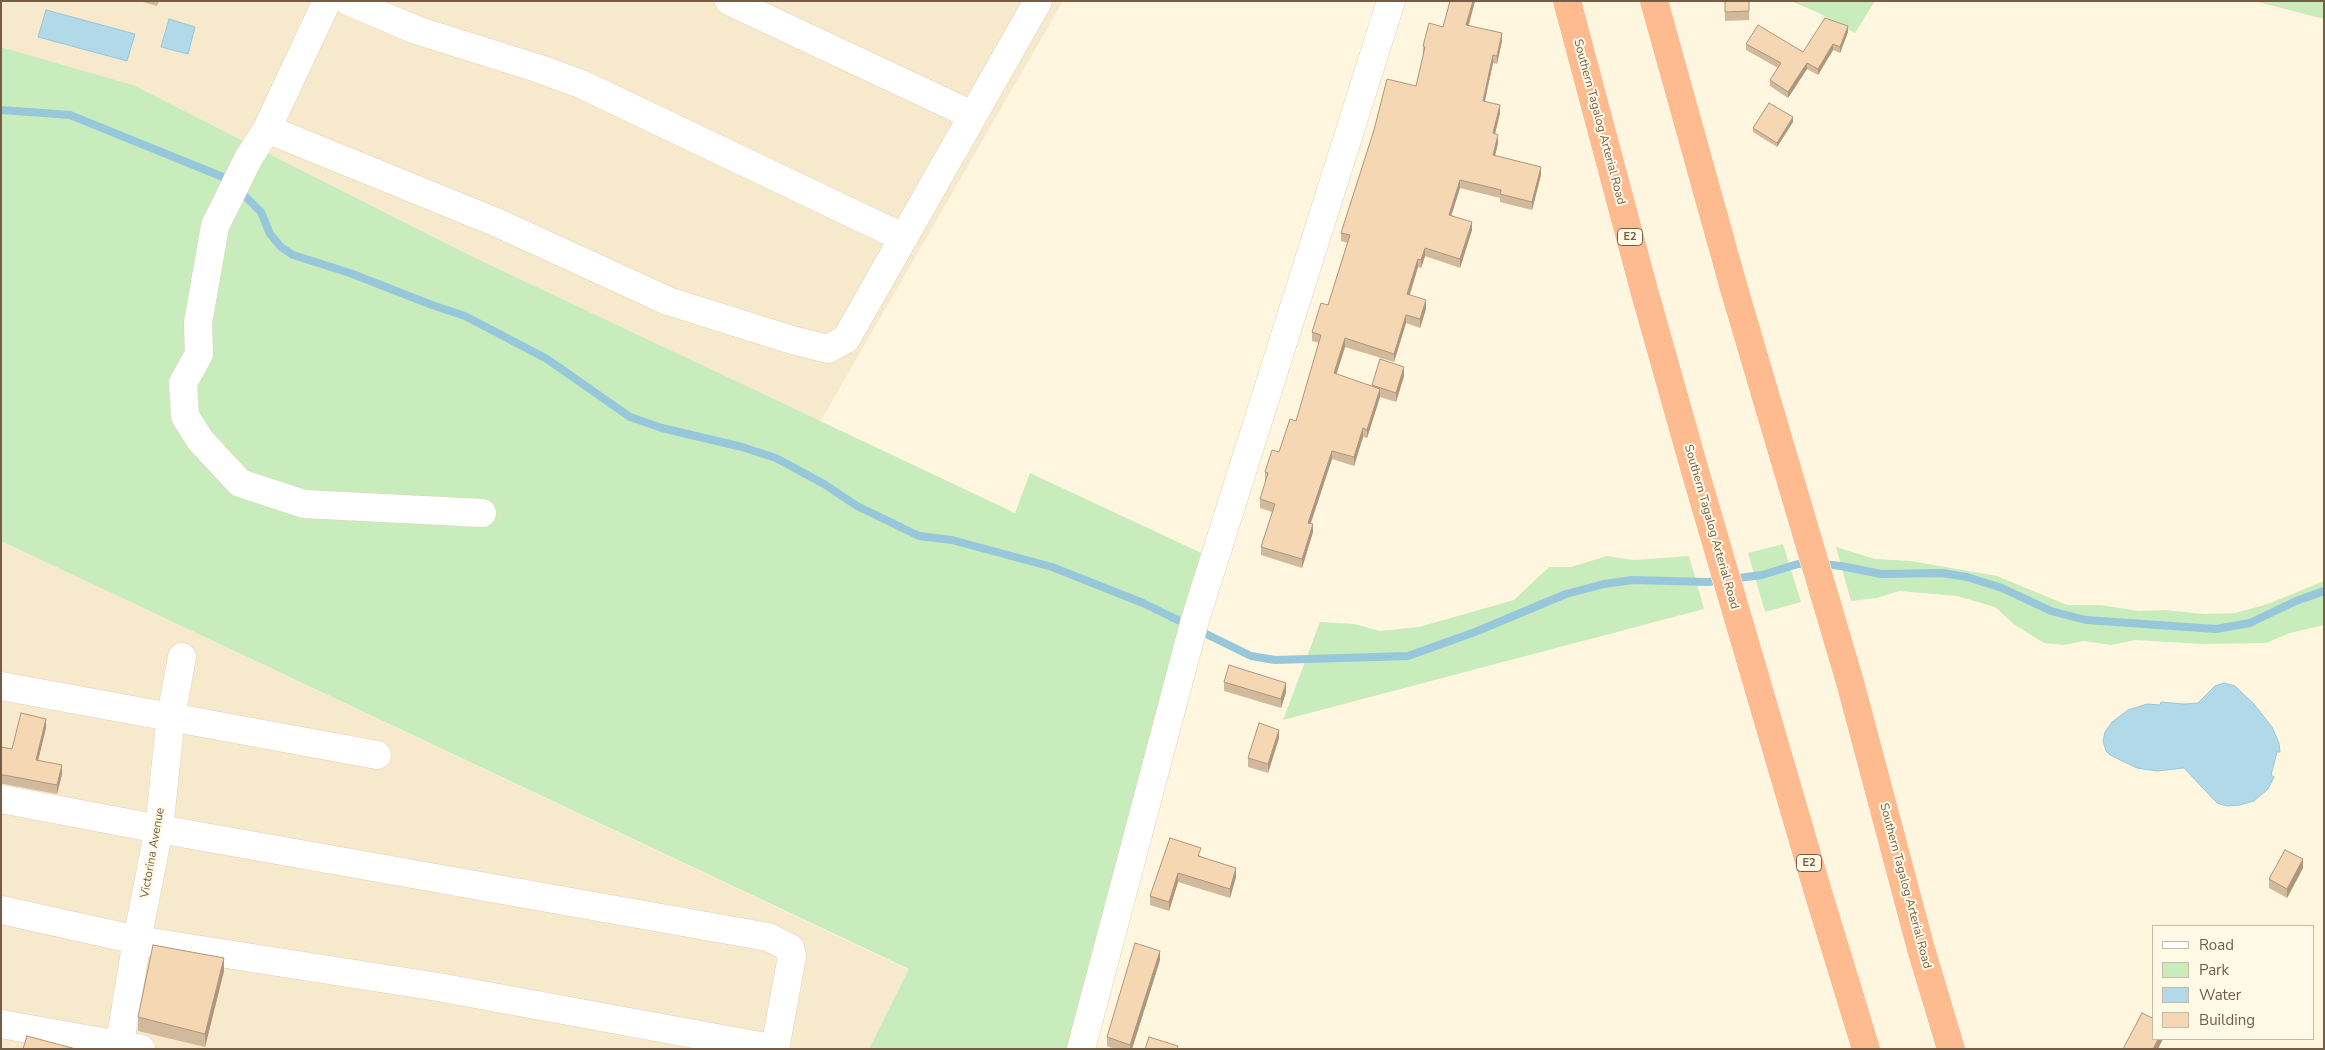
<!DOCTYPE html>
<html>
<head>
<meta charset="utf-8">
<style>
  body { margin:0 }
  #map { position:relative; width:2325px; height:1050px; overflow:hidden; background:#fef6de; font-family:"Nunito Sans",sans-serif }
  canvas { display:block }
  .frame { position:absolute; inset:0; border:2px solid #755d45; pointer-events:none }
  .legend { position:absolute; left:2152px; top:925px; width:162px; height:115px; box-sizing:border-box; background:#fff9e6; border:1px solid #c8bba6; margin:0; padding:6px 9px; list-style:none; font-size:15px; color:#755d45 }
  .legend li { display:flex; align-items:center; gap:10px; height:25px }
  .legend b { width:25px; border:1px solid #c8bba6 }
</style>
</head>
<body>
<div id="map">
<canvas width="2325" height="1050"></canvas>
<div class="frame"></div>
<ul class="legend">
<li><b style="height:6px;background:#fff"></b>Road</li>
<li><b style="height:14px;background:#c9ecbc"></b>Park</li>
<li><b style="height:14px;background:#b2d9e8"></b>Water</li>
<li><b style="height:14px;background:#f5d7b4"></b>Building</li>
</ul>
</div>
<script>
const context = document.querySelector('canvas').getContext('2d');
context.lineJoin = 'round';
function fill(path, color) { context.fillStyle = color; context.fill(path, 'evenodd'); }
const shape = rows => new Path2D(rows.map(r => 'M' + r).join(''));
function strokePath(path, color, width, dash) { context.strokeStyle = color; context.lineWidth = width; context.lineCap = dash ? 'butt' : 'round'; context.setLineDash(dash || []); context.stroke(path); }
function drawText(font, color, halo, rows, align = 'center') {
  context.font = font + ' "Nunito Sans",sans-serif'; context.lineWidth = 4; context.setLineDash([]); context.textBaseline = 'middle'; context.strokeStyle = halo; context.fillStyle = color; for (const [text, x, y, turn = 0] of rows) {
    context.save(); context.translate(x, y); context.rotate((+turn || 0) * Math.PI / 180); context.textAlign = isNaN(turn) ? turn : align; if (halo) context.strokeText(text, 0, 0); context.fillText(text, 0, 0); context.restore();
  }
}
const residential = shape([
  [1,1,1063,1,820,422,473,257,133,85,1,47],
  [1,541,909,970,869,1049,1,1049]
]);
const green = shape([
  [1791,1,1875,1,1855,33,1819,13],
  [2254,1,2324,1,2324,19],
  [1,47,133,85,473,257,1015,513,1030,473,1210,557,1069,1049,869,1049,909,969,1,541],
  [1783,544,1801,602,1765,612,1748,553],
  [1836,547,1875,559,1911,561,1997,576,2067,605,2100,605,2139,611,2164,610,2205,614,2235,613,2268,604,2324,581,2324,625,2290,633,2266,643,2202,644,2135,640,2111,645,2084,641,2064,645,2044,643,2015,625,1995,607,1957,596,1899,591,1877,598,1851,601],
  [1607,556,1634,560,1689,556,1704,609,1283,720,1320,622,1354,624,1380,631,1419,627,1514,600,1549,567,1571,567]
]);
const water = shape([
  [46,10,135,34,127,61,38,37,46,10],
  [169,19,195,27,188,54,161,47,169,19],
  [2224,683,2235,686,2254,704,2272,727,2279,743,2280,752,2277,752,2271,775,2274,777,2268,789,2254,801,2240,805,2227,806,2217,803,2184,768,2157,771,2137,768,2110,755,2106,751,2103,741,2105,732,2112,722,2128,710,2147,704,2160,705,2161,702,2184,704,2198,703,2215,686,2224,683]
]);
const stream = shape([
  [1,110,70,115,223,177,230,183],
  [239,190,261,212,270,234,281,247,293,255,350,273,432,305,465,316,547,359,630,417,662,428,742,447,776,458,824,484,857,506,919,536,952,540,1052,567,1143,603,1251,656,1275,660,1408,656,1475,632,1566,594,1604,584,1633,580,1708,582,1762,575,1798,564,1822,564,1841,566,1881,574,1942,573,1967,577,2002,588,2051,611,2086,620,2216,629,2250,623,2296,601,2324,591]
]);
const minor = shape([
  [327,1,267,129,248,159,215,226,198,323,199,354,183,383,185,416,200,440,240,483,304,504,482,513],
  [348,1,416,30,537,68,581,84,904,238],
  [729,1,972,115],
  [267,129,498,223,668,301,792,340,828,349,846,339,1038,1],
  [1,686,377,755],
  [1,799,159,829,768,937,790,948,792,956,775,1049],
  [1,910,137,940,438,987,776,1049],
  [1,1024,141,1049],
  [119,1049,137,940,159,829,171,716,182,657],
  [1081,1049,1195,620,1391,1]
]);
const highway = shape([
  [1567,1,1644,290,1695,471,1818,892,1866,1049],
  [1654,1,1735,292,1850,682,1921,949,1951,1049]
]);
const wall = shape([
  [139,1,159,1,157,6],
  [1450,1,1475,1,1469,25,1502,41,1497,64,1493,63,1485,101,1500,113,1495,134,1498,143,1495,156,1541,175,1532,210,1500,202,1500,198,1460,188,1451,215,1472,230,1460,268,1425,256,1421,268,1418,267,1410,295,1426,309,1420,328,1406,323,1394,362,1345,347,1336,374,1372,386,1380,359,1404,376,1396,402,1380,397,1367,438,1363,437,1354,466,1332,459,1311,523,1313,532,1302,568,1261,555,1261,547,1272,512,1260,508,1260,499,1266,481,1265,480,1265,472,1279,452,1296,421,1319,343,1312,341,1312,332,1328,305,1347,243,1341,241,1341,233,1416,86,1424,55,1423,55,1423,46,1443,27],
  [1725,1,1749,1,1749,20,1725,21],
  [1848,32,1840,53,1833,50,1818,75,1807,69,1788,98,1770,86,1770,80,1778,68,1746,50,1746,44,1803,52],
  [1793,122,1777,147,1753,132,1753,128],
  [1224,682,1286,692,1281,708,1224,691],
  [46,728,38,760,62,774,57,794,4,784,1,784,1,747,12,749],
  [1279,738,1268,773,1248,767,1248,758],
  [1170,838,1236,877,1230,898,1178,882,1169,911,1150,905,1150,896],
  [2303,868,2287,898,2269,888,2269,879],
  [1160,960,1132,1049,1114,1049,1107,1046,1107,1037],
  [224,971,205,1047,138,1031,138,1017]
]);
const shadedWall = shape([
  [1473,1,1475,1,1466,33,1466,25],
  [1848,26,1848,32,1840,53,1840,47],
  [1502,33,1502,41,1497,64,1497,56],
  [1833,44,1833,50,1818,75,1818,69],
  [1493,55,1493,63,1483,109,1483,101],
  [1807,63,1807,69,1788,98,1788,92],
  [1500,105,1500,113,1493,142,1493,133],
  [1793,117,1793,122,1777,147,1777,143],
  [1498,135,1498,143,1493,164,1493,155],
  [1541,167,1541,175,1532,210,1532,202],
  [1460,180,1460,188,1449,223,1449,215],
  [1472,222,1472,230,1460,268,1460,259],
  [1425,248,1425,256,1421,268,1421,260],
  [1418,259,1418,267,1407,302,1407,294],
  [1426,300,1426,309,1420,328,1420,319],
  [1406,315,1406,323,1394,362,1394,354],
  [1345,338,1345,347,1334,382,1334,373],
  [1404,367,1404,376,1396,402,1396,393],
  [1380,389,1380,397,1367,438,1367,430],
  [1363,428,1363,437,1354,466,1354,457],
  [1332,451,1332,459,1308,531,1308,523],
  [1313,524,1313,532,1302,568,1302,559],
  [1286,683,1286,692,1281,708,1281,699],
  [46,719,46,728,36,769,36,760],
  [1279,730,1279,738,1268,773,1268,764],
  [62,765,62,774,57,794,57,785],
  [2303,859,2303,868,2287,898,2287,889],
  [1236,868,1236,877,1230,898,1230,889],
  [1178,873,1178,882,1169,911,1169,902],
  [1160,951,1160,960,1132,1049,1130,1049,1130,1045],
  [224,958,224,971,205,1047,205,1034],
  [2158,1039,2163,1039,2158,1049,2153,1049]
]);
const building = shape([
  [1450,1,1473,1,1466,25,1502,33,1497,56,1493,55,1483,101,1500,105,1493,133,1498,135,1493,155,1541,167,1532,202,1500,194,1501,190,1460,180,1449,215,1472,222,1460,259,1425,248,1421,260,1418,259,1407,294,1426,300,1420,319,1406,315,1394,354,1345,338,1334,373,1380,389,1367,430,1363,428,1354,457,1332,451,1308,523,1313,524,1302,559,1261,547,1275,504,1260,499,1268,473,1265,472,1272,450,1279,452,1290,419,1296,421,1321,335,1312,332,1321,303,1328,305,1350,235,1341,233,1374,130,1387,79,1416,86,1425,47,1423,46,1429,23,1443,27,1450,1],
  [1725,1,1749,1,1749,11,1725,12,1725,1],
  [1825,18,1848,26,1840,47,1833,44,1818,69,1807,63,1788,92,1770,80,1781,63,1746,44,1758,25,1803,52,1825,18],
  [1769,103,1793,117,1777,143,1753,128,1769,103],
  [1380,359,1404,367,1396,393,1372,385,1380,359],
  [1229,665,1286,683,1281,699,1224,682,1229,665],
  [21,713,46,719,36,760,62,765,57,785,4,775,1,775,1,747,12,749,21,713],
  [1259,723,1279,730,1268,764,1248,758,1259,723],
  [1170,838,1201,848,1198,856,1236,868,1230,889,1178,873,1169,902,1150,896,1170,838],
  [2285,850,2303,859,2287,889,2269,879,2285,850],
  [1135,943,1160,951,1130,1045,1107,1037,1135,943],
  [153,945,224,958,205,1034,138,1017,153,945],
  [2142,1013,2154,1019,2154,1039,2158,1039,2153,1049,2123,1049,2142,1013],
  [27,1036,76,1049,23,1049,27,1036],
  [1149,1037,1178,1046,1177,1049,1145,1049,1149,1037]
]);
const shields = [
  [1630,237,25],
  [1809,863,25]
];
const shieldNames = [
  ["E2",1630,237],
  ["E2",1809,863]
];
const streetNames = [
  ["Southern Tagalog Arterial Road",1599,122,75],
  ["Southern Tagalog Arterial Road",1711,527,74],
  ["Victorina Avenue",153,853,-80],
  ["Southern Tagalog Arterial Road",1905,886,75]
];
fill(residential, '#f6e9cc');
fill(green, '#c9ecbc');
fill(water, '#b2d9e8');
strokePath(water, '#97c7db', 1);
strokePath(stream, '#97c7db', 8);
strokePath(minor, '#e2d2ba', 29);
strokePath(highway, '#fff', 29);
strokePath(minor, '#fff', 28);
strokePath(highway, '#febb8f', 28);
fill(wall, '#d3b99b');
fill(shadedWall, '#ac967e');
fill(building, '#f5d7b4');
strokePath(building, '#ac967e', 1);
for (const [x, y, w] of shields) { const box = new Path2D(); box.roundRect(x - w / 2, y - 8.5, w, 17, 4); context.fillStyle = '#fff9e6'; context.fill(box); strokePath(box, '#755d45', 1); }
drawText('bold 11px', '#755d45', null, shieldNames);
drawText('12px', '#755d45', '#fff9e6', streetNames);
</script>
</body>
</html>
